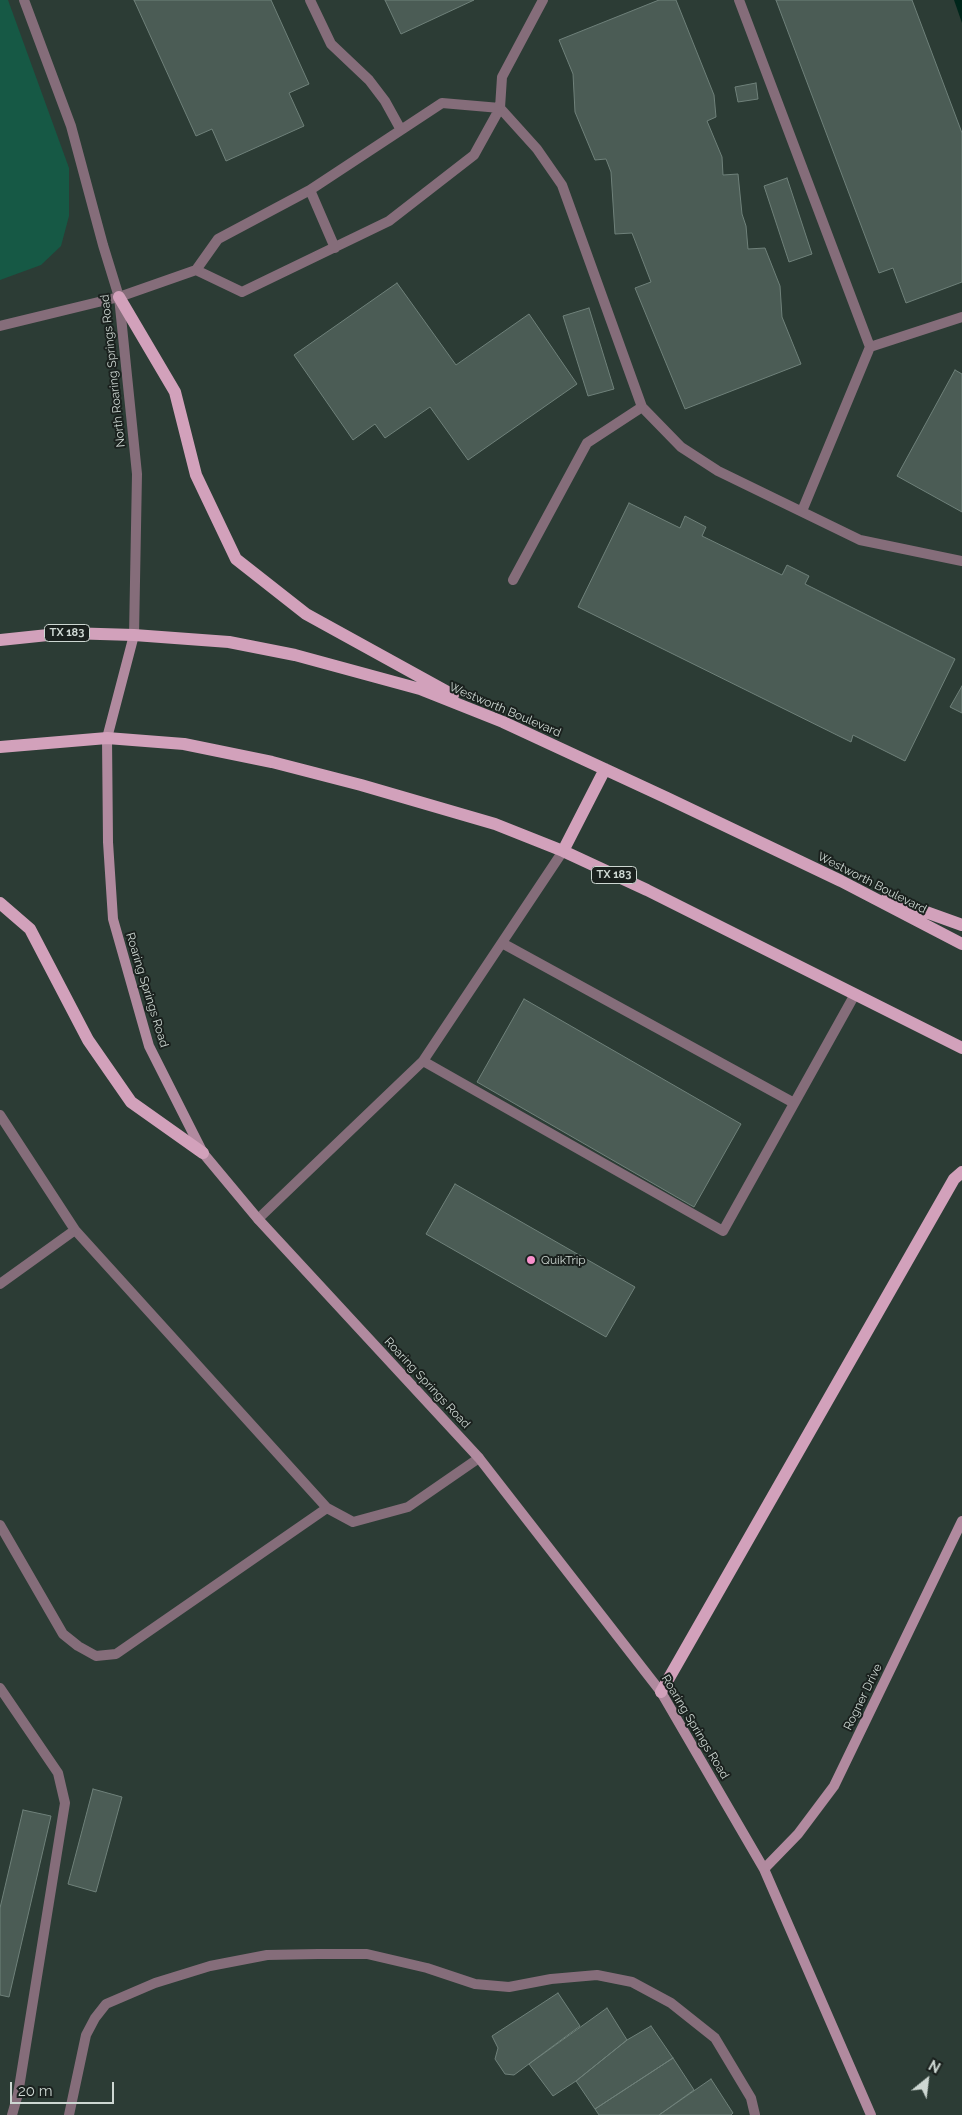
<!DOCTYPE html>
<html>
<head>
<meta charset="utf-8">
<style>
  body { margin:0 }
  #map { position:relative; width:962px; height:2115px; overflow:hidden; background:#2c3c35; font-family:Raleway,sans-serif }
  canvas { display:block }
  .north { position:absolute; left:902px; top:2055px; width:50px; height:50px; -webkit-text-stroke:4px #1a211e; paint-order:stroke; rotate:29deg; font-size:14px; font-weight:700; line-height:20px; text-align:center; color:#cdd7d2 }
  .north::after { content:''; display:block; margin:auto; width:18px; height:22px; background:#cdd7d2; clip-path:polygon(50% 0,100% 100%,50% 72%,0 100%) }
  .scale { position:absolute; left:10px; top:2082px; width:104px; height:22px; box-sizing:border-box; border:2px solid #cdd7d2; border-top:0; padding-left:6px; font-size:15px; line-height:18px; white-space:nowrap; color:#cdd7d2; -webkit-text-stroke:4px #1a211e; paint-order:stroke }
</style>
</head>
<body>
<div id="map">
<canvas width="962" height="2115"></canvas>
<div class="north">N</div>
<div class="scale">20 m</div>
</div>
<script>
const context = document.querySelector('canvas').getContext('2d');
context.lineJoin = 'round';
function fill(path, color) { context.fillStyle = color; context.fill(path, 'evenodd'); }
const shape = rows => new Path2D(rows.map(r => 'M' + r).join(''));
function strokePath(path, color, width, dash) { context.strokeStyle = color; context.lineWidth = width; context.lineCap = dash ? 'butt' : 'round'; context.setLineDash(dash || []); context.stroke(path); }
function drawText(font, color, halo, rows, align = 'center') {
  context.font = font + ' Raleway,sans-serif'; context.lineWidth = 4; context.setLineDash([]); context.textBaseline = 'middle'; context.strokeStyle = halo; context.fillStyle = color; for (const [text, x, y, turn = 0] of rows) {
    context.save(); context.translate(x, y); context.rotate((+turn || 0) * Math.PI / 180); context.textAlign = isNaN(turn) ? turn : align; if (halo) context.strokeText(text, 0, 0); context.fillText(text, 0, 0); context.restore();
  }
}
const green = shape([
  [0,0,8,0,69,168,69,216,61,246,41,265,0,280]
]);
const water = shape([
  [954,0,962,0,962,23]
]);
const building = shape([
  [134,0,271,0,309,84,289,93,304,126,226,161,212,129,196,136,134,0],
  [385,0,474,0,401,34,385,0],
  [659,0,676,0,714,95,716,117,707,121,722,157,723,175,738,174,742,214,746,226,748,249,765,248,780,286,782,317,801,364,685,409,635,288,651,282,632,233,615,234,611,172,606,159,595,160,575,112,573,74,559,40,659,0],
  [776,0,912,0,962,133,962,282,906,303,893,268,879,273,776,0],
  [756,83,758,99,738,102,735,87,756,83],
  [787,178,812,254,789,262,764,186,787,178],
  [397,283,456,365,529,314,577,384,468,460,430,407,385,438,375,424,353,440,294,355,397,283],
  [589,308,614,389,588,396,563,316,589,308],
  [955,370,962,374,962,512,897,476,955,370],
  [629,503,680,528,685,516,706,527,702,536,782,575,787,565,809,576,805,584,955,659,905,761,853,735,851,742,578,607,629,503],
  [962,686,962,713,950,707,962,686],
  [524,999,741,1124,694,1207,477,1082,524,999],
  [455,1184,635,1287,606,1337,426,1234,455,1184],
  [93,1789,122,1797,96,1892,68,1884,93,1789],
  [23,1810,51,1816,9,1997,0,1995,0,1908,23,1810],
  [558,1993,580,2026,514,2075,505,2074,495,2059,498,2048,492,2036,558,1993],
  [607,2008,627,2040,576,2081,553,2096,529,2064,607,2008],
  [651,2026,673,2058,595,2109,576,2081,627,2040,651,2026],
  [673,2058,694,2090,659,2115,599,2115,595,2109,673,2058],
  [711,2079,733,2113,731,2115,659,2115,711,2079]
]);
const lane = shape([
  [310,0,331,44,369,80,385,101,401,130],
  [739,0,870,347,802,511],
  [310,190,335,248],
  [196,270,242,292,389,221,474,155,500,108,502,77,543,0],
  [119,297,196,270,218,239,310,190,442,103,500,108,537,149,562,185,642,407,681,447,718,471,860,540,962,561],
  [870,347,962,317],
  [513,580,587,443,642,407],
  [502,943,794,1103],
  [423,1061,723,1231,854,996],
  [0,1115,75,1230,327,1508,353,1522,408,1507,479,1458],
  [258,1219,423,1061,563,851],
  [0,1284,75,1230],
  [0,1525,63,1634,78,1646,96,1656,116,1654,327,1508],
  [0,1688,58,1773,65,1803,18,2094,12,2115]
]);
const street = shape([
  [24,0,71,126,103,245,119,297,137,474,134,635],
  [0,326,119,297],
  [69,2115,86,2035,95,2018,106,2004,155,1983,210,1966,267,1955,318,1954,367,1954,427,1968,475,1984,509,1987,551,1979,597,1975,632,1982,671,2003,715,2038,751,2098,755,2115]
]);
const secondary = shape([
  [134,635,107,738,108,842,113,919,149,1046,203,1153,258,1219,479,1458,661,1692,764,1869,871,2115],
  [764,1869,798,1834,834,1786,962,1521]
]);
const primary = shape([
  [119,297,175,392,196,475,236,559,306,614,453,695],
  [0,640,67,633,134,635,229,642,295,655,420,689,503,722,667,798,841,881,962,944],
  [0,747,107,738,184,744,272,762,361,785,495,824,563,851,647,890,962,1048],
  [563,851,605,769],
  [887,898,962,925],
  [0,903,30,929,88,1040,131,1102,203,1153],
  [661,1692,954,1179,962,1172]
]);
const markers = [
  [531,1260,5,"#f890cc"]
];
const shields = [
  [67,633,45],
  [614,875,45]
];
const shieldNames = [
  ["TX 183",67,633],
  ["TX 183",614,875]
];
const streetNames = [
  ["North Roaring Springs Road",113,371,-96],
  ["Westworth Boulevard",505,710,23],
  ["Westworth Boulevard",872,883,27],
  ["Roaring Springs Road",147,990,73],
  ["Roaring Springs Road",427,1383,47],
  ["Rogner Drive",863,1697,-64],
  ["Roaring Springs Road",695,1727,59]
];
const poiNames = [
  ["QuikTrip",541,1260]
];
fill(green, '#165945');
fill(water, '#00261b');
fill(building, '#4b5c55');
strokePath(building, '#6f817a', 1);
strokePath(lane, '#856d7a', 10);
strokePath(street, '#856d7a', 10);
strokePath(secondary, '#b18a9f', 10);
strokePath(primary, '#d2a1bb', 12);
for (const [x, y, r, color] of markers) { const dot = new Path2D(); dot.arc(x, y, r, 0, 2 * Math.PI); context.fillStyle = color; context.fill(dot); strokePath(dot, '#1a211e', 2); }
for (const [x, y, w] of shields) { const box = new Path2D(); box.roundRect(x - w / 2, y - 8.5, w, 17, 4); context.fillStyle = '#1a211e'; context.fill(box); strokePath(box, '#cdd7d2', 1); }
drawText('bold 11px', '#cdd7d2', null, shieldNames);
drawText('12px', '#cdd7d2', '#1a211e', streetNames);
drawText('12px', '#cdd7d2', '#1a211e', poiNames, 'left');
</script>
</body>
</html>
